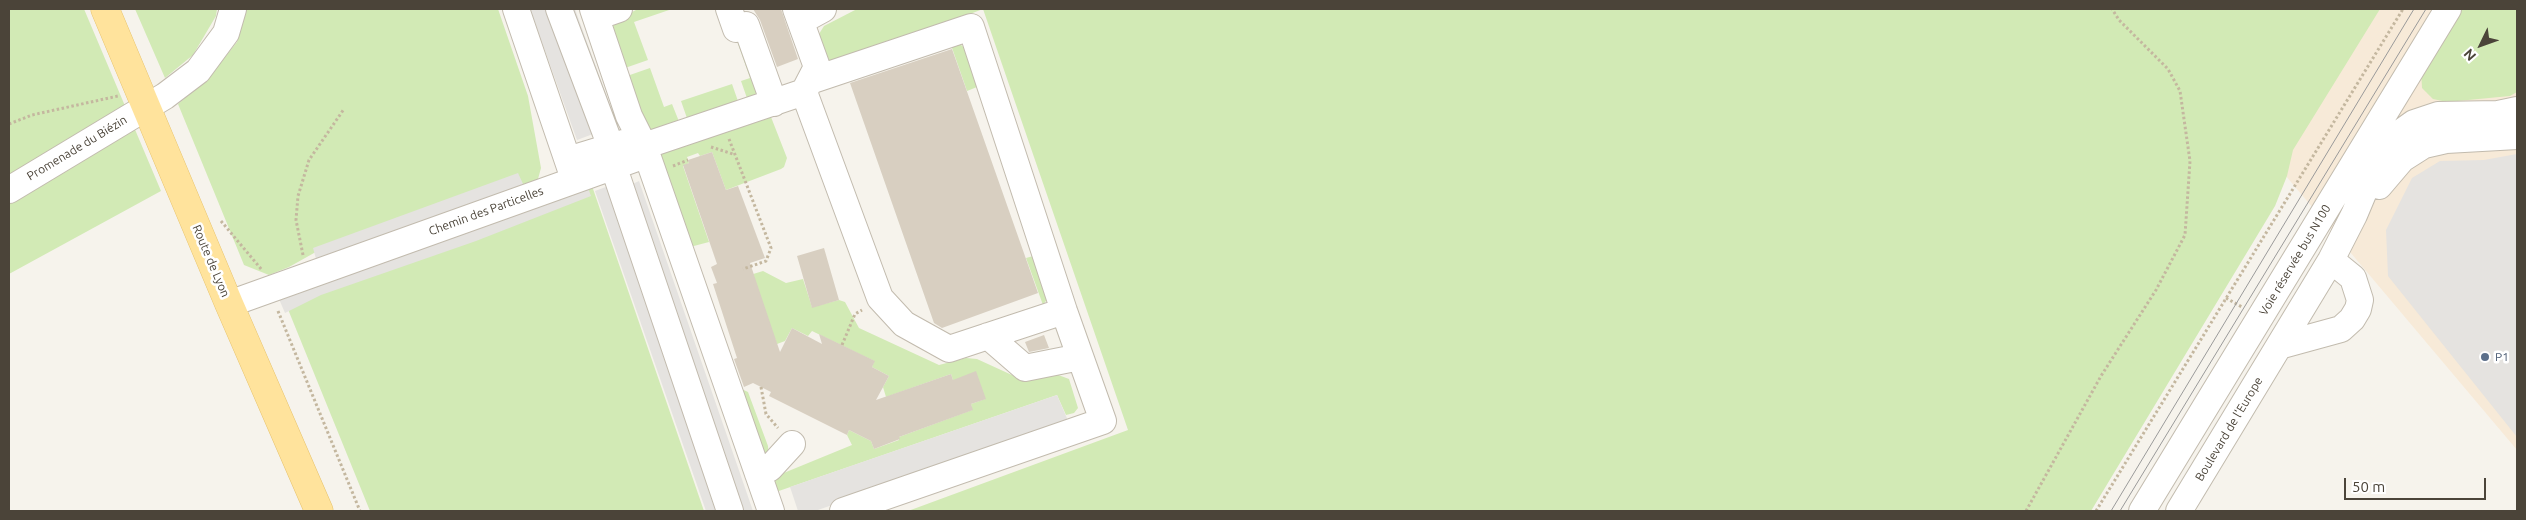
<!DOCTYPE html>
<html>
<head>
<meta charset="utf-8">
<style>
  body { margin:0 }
  #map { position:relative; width:2526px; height:520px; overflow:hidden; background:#f6f3ec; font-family:Ubuntu,sans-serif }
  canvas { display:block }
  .frame { position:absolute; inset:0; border:10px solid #4b4439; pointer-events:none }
  .north { position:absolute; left:2456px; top:20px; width:50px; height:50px; -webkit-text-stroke:4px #fff; paint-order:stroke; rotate:228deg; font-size:14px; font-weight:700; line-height:20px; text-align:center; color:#4b4439 }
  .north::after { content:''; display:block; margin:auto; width:18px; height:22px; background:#4b4439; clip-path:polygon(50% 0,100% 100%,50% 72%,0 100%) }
  .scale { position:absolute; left:2344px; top:478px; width:142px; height:22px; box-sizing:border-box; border:2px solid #4b4439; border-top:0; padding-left:6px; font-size:15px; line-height:18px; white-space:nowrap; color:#4b4439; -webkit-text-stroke:4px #fff; paint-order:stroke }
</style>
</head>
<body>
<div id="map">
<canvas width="2526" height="520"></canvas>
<div class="frame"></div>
<div class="north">N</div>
<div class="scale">50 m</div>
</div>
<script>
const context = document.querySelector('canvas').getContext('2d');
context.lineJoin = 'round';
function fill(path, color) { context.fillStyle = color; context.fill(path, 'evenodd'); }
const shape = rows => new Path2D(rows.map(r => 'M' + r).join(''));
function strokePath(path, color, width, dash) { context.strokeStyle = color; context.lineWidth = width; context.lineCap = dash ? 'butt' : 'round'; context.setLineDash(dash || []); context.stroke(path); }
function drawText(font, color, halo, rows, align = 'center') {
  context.font = font + ' Ubuntu,sans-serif'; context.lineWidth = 5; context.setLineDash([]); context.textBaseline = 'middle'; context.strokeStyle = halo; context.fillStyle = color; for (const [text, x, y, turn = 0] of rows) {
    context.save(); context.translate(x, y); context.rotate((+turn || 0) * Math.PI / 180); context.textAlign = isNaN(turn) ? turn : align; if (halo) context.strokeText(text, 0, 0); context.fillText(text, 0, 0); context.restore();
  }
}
const commercial = shape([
  [2146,9,2517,9,2517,450,2291,182]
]);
const green = shape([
  [9,9,84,9,161,191,9,274],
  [135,9,217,9,216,16,193,55,165,78],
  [246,9,498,9,528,96,541,168,538,179,525,186,314,253,289,267,269,275,244,265,178,104,209,77,237,42],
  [638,9,672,9,634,22,648,60,625,68,612,32,613,26,616,20],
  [857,9,2380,9,2293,150,2287,176,2275,206,2091,511,908,511,1128,430,983,9,837,65,827,60,819,34,824,26],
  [2459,9,2517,9,2517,92,2510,96,2447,102,2433,99,2422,88,2421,70],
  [743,38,765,92,748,101,741,81,750,78,737,41],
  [960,44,970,53,982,85,967,91,951,45],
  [650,68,664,107,672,104,680,124,651,131,646,127,627,76],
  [732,84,739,104,688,121,681,101],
  [771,117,787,158,784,167,781,169,726,190,712,152,700,156,698,153,687,157,689,163,683,166,709,242,690,247,659,157,661,152],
  [592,186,704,511,370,511,283,297],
  [1037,255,1053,291,1043,305,1026,258],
  [763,271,786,283,803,279,812,307,839,300,845,302,859,328,939,365,966,358,977,359,1025,381,1053,373,1069,379,1078,408,1074,413,1066,415,1057,395,773,493,769,479,852,445,847,435,849,430,871,441,874,449,899,440,899,437,972,410,971,404,985,399,953,380,951,374,886,397,883,387,889,376,872,367,874,361,812,331,808,336,792,328,785,341,777,344,750,275],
  [731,384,748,392,768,446,769,458,763,462]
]);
const parking = shape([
  [530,9,575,9,615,119,604,123,593,134,577,140],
  [2517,154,2517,437,2388,276,2386,230,2412,178,2440,161,2484,160],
  [518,173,524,186,316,259,313,248],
  [639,181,753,511,706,511,595,191,611,185,628,186],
  [587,185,591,196,476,241,321,295,285,313,279,299],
  [1057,395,1069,423,815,511,798,511,790,487]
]);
const building = shape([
  [753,9,781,9,798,59,777,67,760,20],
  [952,49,1038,293,942,328,934,323,850,83],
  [712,152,726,190,738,186,765,258,750,263,780,352,792,328,822,344,819,334,875,361,872,367,889,376,876,400,951,374,953,380,976,371,986,399,971,404,973,410,899,437,900,439,874,449,871,441,849,430,847,435,769,396,771,392,753,383,744,387,734,359,737,358,713,284,717,283,711,267,717,264,683,165,689,163,688,160],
  [824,248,839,300,812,308,797,256],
  [1044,335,1049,348,1029,352,1025,342]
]);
const path = shape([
  [9,124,32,115,118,96],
  [729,139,771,248,766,261,743,269],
  [711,147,733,154],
  [673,166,688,160],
  [221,221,262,270],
  [303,255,296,220,298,196,309,160,344,109],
  [2226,298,2242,307],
  [278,311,360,511],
  [842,345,855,314,862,310],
  [761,387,766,414,778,428],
  [2026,511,2101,376,2156,290,2185,235,2190,161,2180,91,2168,69,2119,20,2112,9],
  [2096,511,2403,9]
]);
const minor = shape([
  [516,9,573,176],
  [559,9,611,147],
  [593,9,629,116,644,146,771,511],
  [729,9,736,29,746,25,774,103],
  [796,9,817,67,804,92],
  [596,17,619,9],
  [801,21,823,9],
  [810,81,971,27,1064,311,1103,421,843,511],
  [568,160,627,142,644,146,804,92,880,298,904,324,949,349,1064,311],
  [613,165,730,511],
  [2379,186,2402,159,2424,145,2446,140,2517,136],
  [9,190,165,96,198,71,226,33,233,9],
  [229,304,634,159,644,146],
  [988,336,1025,368,1080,357],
  [2279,346,2341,329,2352,319,2358,309,2360,300,2353,278,2331,260],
  [758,474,770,468,792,444],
  [2142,511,2448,9],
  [2179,511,2331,260,2354,215,2370,177,2393,138,2414,123,2438,115,2498,114,2517,110]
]);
const major = shape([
  [105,9,229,304,319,511]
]);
const tram = shape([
  [2111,511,2414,9],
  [2120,511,2426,9]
]);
const markers = [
  [2485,357,5,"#5c6f8a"]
];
const streetNames = [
  ["Promenade du Biézin",77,148,-31],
  ["Chemin des Particelles",486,211,-20],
  ["Voie réservée bus N100",2295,260,-59],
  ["Route de Lyon",211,261,67],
  ["Boulevard de l'Europe",2229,429,-59]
];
const serviceNames = [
  ["P1",2495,357]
];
fill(commercial, '#f7ead8');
fill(green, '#d2eab5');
fill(parking, '#e5e3e0');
fill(building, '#d8cfc1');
strokePath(minor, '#c2bbae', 28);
strokePath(major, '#e6c16a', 29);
strokePath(path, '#c4b79f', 3, [2.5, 2.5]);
strokePath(minor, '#fff', 26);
strokePath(major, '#ffe39c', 28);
strokePath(tram, '#9a9a9a', 1);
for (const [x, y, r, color] of markers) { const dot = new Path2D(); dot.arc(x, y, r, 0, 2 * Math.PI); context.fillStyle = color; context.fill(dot); strokePath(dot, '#fff', 2); }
drawText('12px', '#4b4439', '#fff', streetNames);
drawText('12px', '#4e5e75', '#fff', serviceNames, 'left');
</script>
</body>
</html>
